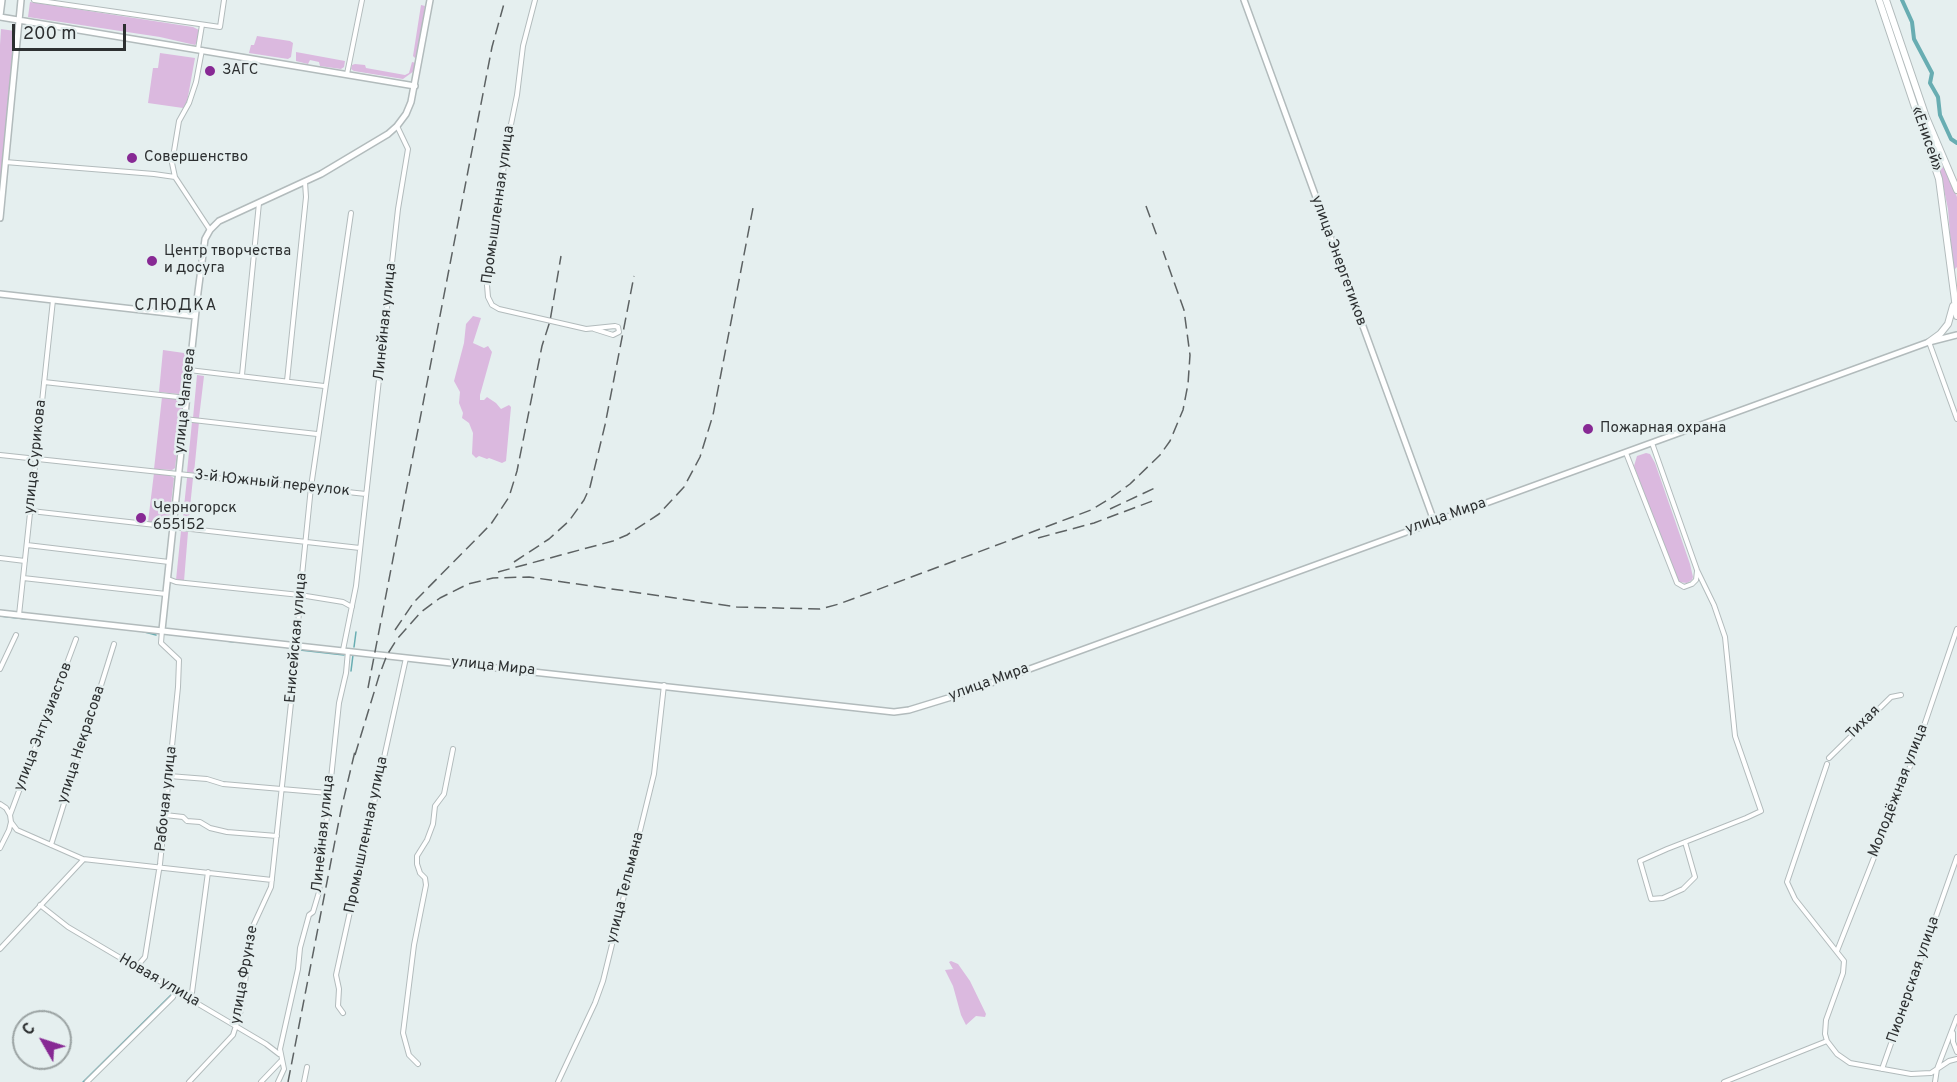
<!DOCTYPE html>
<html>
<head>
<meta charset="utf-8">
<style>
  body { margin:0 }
  #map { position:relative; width:1957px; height:1082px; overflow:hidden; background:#e5efef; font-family:Overpass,sans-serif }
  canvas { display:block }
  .north { position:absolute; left:12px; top:1010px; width:60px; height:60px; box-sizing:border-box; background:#e5efef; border:2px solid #9ba3a3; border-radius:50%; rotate:309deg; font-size:16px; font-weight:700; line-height:24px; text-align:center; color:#2d3031 }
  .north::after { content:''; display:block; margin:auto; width:21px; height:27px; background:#872994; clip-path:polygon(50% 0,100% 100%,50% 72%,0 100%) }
  .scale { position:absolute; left:12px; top:24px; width:114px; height:27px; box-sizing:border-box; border:3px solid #2d3031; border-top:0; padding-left:8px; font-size:18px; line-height:21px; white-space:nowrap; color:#2d3031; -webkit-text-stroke:4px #e5efef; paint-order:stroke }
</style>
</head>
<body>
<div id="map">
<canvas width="1957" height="1082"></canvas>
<div class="north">С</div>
<div class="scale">200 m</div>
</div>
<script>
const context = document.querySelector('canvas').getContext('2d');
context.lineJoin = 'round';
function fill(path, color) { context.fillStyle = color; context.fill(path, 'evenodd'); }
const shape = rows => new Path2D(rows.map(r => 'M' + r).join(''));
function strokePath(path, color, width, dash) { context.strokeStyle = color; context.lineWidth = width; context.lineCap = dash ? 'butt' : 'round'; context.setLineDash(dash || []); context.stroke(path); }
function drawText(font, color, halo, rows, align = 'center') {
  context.font = font + ' Overpass,sans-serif'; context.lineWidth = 5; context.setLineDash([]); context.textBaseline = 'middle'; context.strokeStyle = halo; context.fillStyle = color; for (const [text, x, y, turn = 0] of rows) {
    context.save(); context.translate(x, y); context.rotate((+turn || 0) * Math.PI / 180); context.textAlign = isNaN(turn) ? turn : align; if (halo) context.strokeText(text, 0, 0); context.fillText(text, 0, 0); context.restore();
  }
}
const green = shape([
  [30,2,193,27,199,30,197,42,195,45,160,37,28,17],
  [421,5,425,6,417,57,415,58,413,56],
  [1,29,15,31,0,193,0,45],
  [257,36,290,41,293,43,291,57,288,59,249,53,251,45,254,45],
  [296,52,345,61,344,67,341,69,320,66,319,62,310,60,308,64,296,61],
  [160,53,195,58,187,102,183,108,148,103,153,68,158,68],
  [412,62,416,63,414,71,403,79,354,71,351,69,352,65,355,64,365,65,366,68,405,75,409,73],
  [1907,75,1957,197,1957,267,1953,271,1948,209,1942,180],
  [473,316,481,318,473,343,484,348,488,346,492,352,480,395,480,400,484,400,487,397,496,403,501,409,509,405,511,407,506,461,502,463,489,458,487,459,479,456,476,458,472,454,473,433,469,423,462,418,463,413,459,403,460,392,454,381,464,343,466,324],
  [163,350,184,353,187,358,184,385,179,394,159,392],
  [197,375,204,376,199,418,193,418],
  [162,397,177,398,183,402,175,468,172,470,154,469],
  [192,422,199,422,194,473,187,472],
  [1646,453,1650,454,1655,463,1690,564,1693,577,1692,580,1687,583,1678,582,1634,466,1637,456],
  [154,473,169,475,174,478,169,520,166,523,148,522],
  [187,478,193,478,188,527,182,526],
  [181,531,188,532,184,581,176,580],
  [951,961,958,964,970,981,986,1014,985,1017,976,1016,966,1025,961,1015,953,986,945,970,953,969,949,962]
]);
const stream = shape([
  [0,616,26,619],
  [141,631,156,635],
  [166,634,223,640],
  [226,641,234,642],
  [284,647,290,648],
  [354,647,356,632],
  [300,650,344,655],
  [351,671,353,655],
  [83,1082,171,995]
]);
const canal = shape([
  [1902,0,1912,22,1914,39,1932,73,1930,83,1938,97,1940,115,1951,139,1957,143]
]);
const minor = shape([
  [34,0,220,27,224,0],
  [535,0,523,46,517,95,507,144,487,285,488,297,492,305,499,309,586,329,615,326,618,327,619,332,613,335,594,329],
  [198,49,202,25],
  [202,50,196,82,189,103,179,121,172,163,175,177,210,230],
  [347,74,362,0],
  [5,162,154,174,175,177],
  [1929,342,1957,419],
  [189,370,324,386],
  [242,375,259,203],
  [287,381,306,197,305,182],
  [44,382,187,398],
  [184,419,317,434],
  [1652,443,1697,570,1714,605,1725,637,1735,736,1761,811,1746,818,1685,842,1667,849,1640,861,1651,899,1663,898,1683,889,1695,877,1685,842],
  [1626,453,1677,583,1684,587,1692,584,1696,580,1697,571],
  [0,455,366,494],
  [31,511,360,548],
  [27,545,169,562],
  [0,558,25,561],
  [23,578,166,594],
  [168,579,176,582,300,595,343,602,352,607],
  [19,615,53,300],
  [343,650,356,586,398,209,408,149,397,126],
  [0,669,16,635],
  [1829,758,1891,697,1901,695],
  [1827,764,1787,882,1795,899,1844,961,1843,973,1826,1020,1825,1034,1827,1041,1837,1054,1850,1063,1911,1074,1931,1073,1949,1061,1957,1059],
  [169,776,207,779,223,784,328,793],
  [0,804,6,808,10,815],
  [165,815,183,817,187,821,200,822,210,828,227,832,277,836],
  [11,822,17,830,83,859,272,880],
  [51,845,114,644],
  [0,848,9,830,11,822,10,815,76,639],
  [40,905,68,927,266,1044,279,1054],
  [0,949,83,860],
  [1837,951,1911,764,1957,629],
  [129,964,139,964,145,957,160,864,178,687,179,660,161,643,162,630],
  [191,1000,208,872],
  [343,1013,338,1006,339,989,336,975,406,658],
  [1953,1033,1953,1042,1957,1052],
  [418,1064,409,1055,403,1033,414,945,426,885,425,878,420,873,417,864,417,856,427,840,433,824,435,806,444,794,453,749],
  [1882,1069,1957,857],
  [87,1082,173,997,175,990],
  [189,1082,233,1035,241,1010,253,926,271,887,296,657,300,595,311,487,351,213],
  [261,1082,281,1061],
  [278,1082,284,1069,280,1049,298,969,300,948,309,915,313,912,319,892,339,703,346,673,348,651],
  [304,1082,307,1067],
  [558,1082,595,1003,603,981,654,774,664,685],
  [1724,1082,1827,1041],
  [1935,1082,1937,1069,1957,1017]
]);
const major = shape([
  [1244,0,1434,521],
  [0,16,2,0],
  [0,17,415,86],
  [0,218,21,0],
  [0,294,195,316],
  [0,613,894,712,909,710,958,695,1929,342,1957,335],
  [162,630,198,292,205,239,210,230,219,221,321,174,388,134,397,126,406,114,411,102,430,0]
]);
const highway = shape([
  [1879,0,1939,179,1957,316],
  [1886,0,1926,117,1957,190],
  [1929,342,1940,334,1948,324,1953,306]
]);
const rail = shape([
  [1146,206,1157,236],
  [1110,509,1157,487],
  [1038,538,1094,523,1155,500],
  [514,562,549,539,569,521,584,500,590,487,605,425,634,276],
  [498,572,613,541,627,535,659,514,684,487,700,457,713,415,753,208],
  [395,630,414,602,491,524,509,497,517,471,542,346,550,321,561,256],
  [368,688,492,47,505,0],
  [355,755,379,676,387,655,397,639,421,612,440,598,468,584,493,578,529,577,737,607,820,609,839,604,1091,510,1111,498,1130,484,1160,455,1170,441,1183,410,1188,384,1190,355,1184,310,1163,251],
  [288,1082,341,810,356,747]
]);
const markers = [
  [210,71,6,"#872994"],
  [132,158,6,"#872994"],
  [152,261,6,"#872994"],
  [1588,429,6,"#872994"],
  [141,518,6,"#872994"]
];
const poiNames = [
  ["ЗАГС",222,71],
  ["Совершенство",144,158],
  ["Центр творчества",164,252],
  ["и досуга",164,269],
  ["Пожарная охрана",1600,429],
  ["Черногорск",153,509],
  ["655152",153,526]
];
const streetNames = [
  ["«Енисей»",1926,139,71],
  ["Промышленная улица",499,205,-82],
  ["улица Энергетиков",1338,261,70],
  ["Линейная улица",386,322,-84],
  ["улица Чапаева",186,401,-84],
  ["улица Сурикова",36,457,-84],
  ["3-й Южный переулок",272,484,6],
  ["улица Мира",1446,517,-19],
  ["Енисейская улица",297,638,-85],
  ["улица Мира",493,667,6],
  ["улица Мира",989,683,-20],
  ["Тихая",1864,723,-45],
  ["улица Энтузиастов",44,727,-69],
  ["улица Некрасова",82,745,-72],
  ["Молодёжная улица",1899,791,-69],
  ["Рабочая улица",167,799,-84],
  ["Линейная улица",324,834,-84],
  ["Промышленная улица",367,835,-78],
  ["улица Тельмана",626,888,-76],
  ["улица Фрунзе",245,975,-80],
  ["Пионерская улица",1914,980,-71],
  ["Новая улица",159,981,30]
];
const neighbourhoodNames = [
  ["СЛЮДКА",176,307]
];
fill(green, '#dbb9df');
strokePath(stream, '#68adb2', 1.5);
strokePath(canal, '#68adb2', 4);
strokePath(minor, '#b2bbbc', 6);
strokePath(major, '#b2bbbc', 8);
strokePath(highway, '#b2bbbc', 8);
strokePath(minor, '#fff', 4);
strokePath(major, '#fff', 5);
strokePath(highway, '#fff', 6);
strokePath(rail, '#5d6263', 1.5, [12, 6]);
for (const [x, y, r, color] of markers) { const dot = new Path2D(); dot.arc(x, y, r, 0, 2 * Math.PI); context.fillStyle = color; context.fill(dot); strokePath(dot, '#e5efef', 2); }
drawText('15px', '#2d3031', '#e5efef', poiNames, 'left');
drawText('15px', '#2d3031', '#e5efef', streetNames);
context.letterSpacing = '1.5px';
drawText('16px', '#2d3031', '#e5efef', neighbourhoodNames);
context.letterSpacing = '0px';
</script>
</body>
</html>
